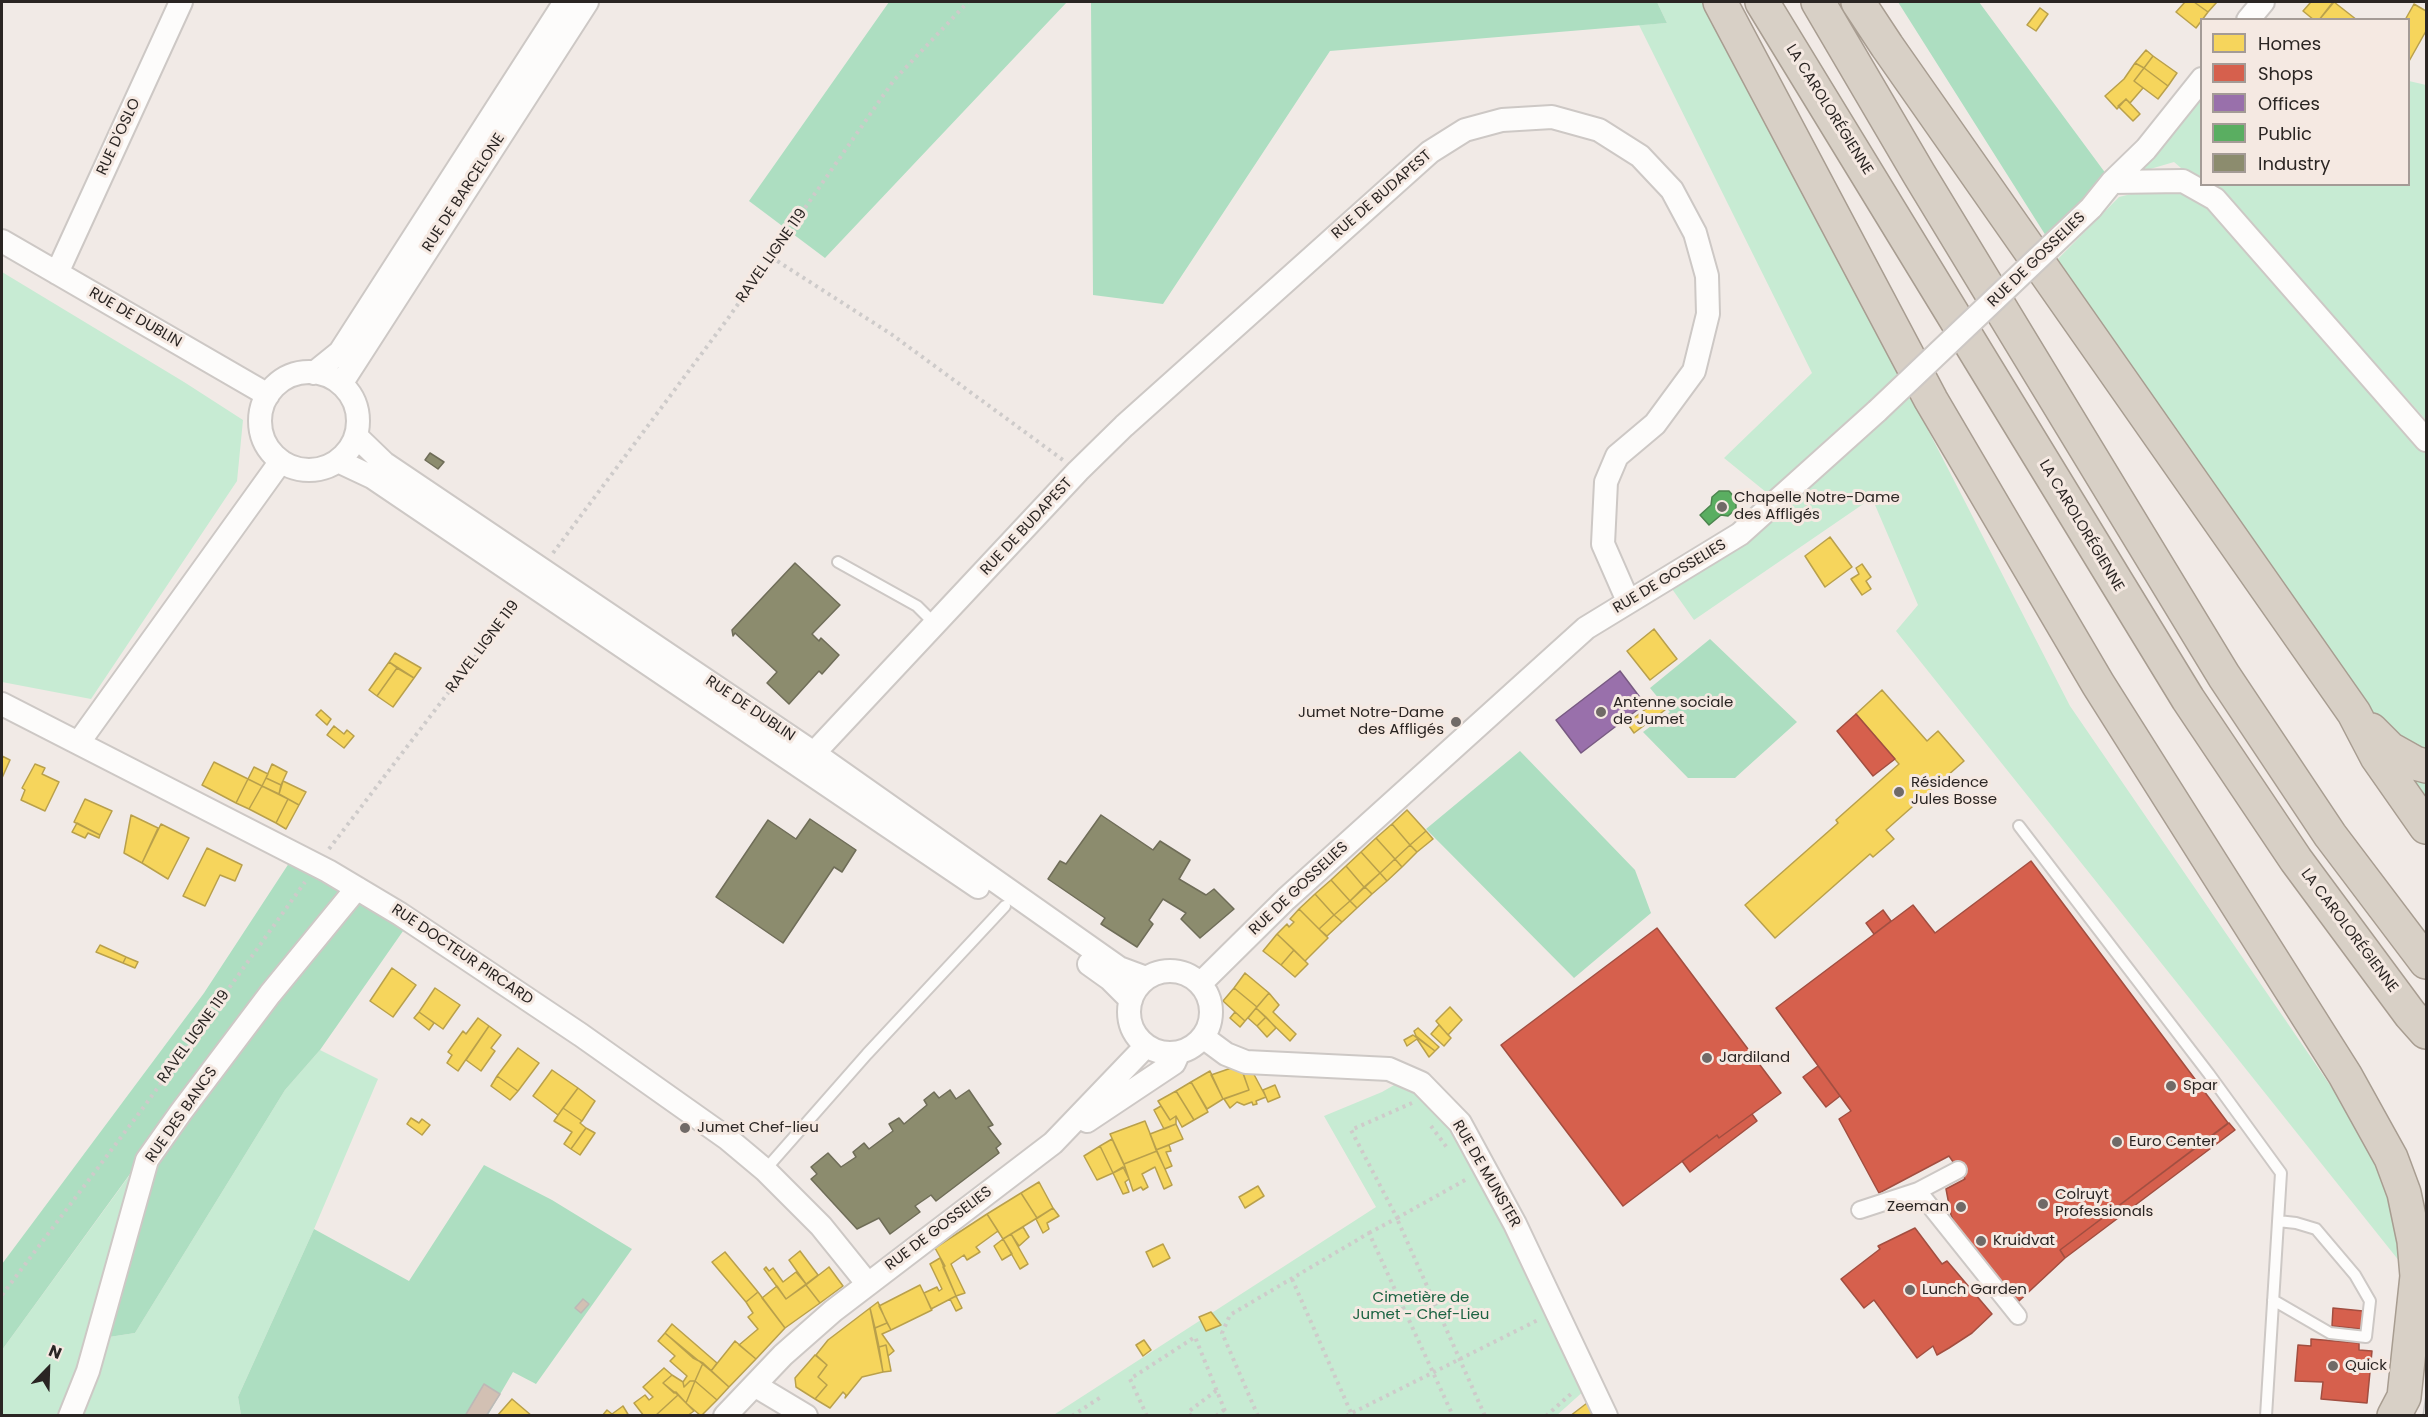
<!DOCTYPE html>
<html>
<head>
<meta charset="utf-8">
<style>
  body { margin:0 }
  #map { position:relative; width:2428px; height:1417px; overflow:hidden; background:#f1eae6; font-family:Poppins,sans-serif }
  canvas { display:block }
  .frame { position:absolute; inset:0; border:3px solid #2a2523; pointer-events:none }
  .legend { position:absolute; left:2200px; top:18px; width:210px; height:168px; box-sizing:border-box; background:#f5e9e2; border:2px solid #a49b96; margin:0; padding:8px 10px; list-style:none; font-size:18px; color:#2a2523 }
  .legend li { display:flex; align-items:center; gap:12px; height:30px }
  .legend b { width:30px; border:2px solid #a49b96 }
  .north { position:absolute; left:18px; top:1339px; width:60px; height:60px; -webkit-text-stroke:4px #f5e9e2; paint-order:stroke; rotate:23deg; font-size:16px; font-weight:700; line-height:24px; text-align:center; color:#2a2523 }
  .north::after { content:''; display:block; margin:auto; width:21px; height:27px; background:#2a2523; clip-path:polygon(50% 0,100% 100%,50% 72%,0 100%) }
</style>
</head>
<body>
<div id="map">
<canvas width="2428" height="1417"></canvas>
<div class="frame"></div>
<ul class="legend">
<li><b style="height:16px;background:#f6d55c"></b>Homes</li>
<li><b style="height:16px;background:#d6604d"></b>Shops</li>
<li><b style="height:16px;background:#9970ab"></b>Offices</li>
<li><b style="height:16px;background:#5aae61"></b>Public</li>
<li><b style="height:16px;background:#8c8c6e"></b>Industry</li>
</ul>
<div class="north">N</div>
</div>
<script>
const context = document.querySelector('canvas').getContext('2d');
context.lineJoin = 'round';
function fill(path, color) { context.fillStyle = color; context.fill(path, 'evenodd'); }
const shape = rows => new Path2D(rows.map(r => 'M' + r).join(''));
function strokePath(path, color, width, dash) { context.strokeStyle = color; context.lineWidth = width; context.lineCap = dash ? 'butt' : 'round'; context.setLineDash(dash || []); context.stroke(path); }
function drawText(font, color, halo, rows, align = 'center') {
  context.font = font + ' Poppins,sans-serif'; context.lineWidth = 6; context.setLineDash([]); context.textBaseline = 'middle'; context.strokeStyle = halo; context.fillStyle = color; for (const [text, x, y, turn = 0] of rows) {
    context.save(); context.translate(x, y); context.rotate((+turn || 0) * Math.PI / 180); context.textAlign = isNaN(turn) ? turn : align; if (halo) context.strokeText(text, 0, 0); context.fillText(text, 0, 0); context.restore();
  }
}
const green = shape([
  [1657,2,1708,2,2070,706,2404,1193,2400,1262,1896,631,1918,605,1872,498,1694,620,1665,579,1777,501,1724,458,1812,373,1639,25,1667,23],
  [2201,78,2202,184,2408,184,2409,81,2426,85,2426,420,2262,237,2174,162,2123,177],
  [2183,181,2426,450,2426,812,2051,266,2119,197],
  [2,272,184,382,243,420,237,481,91,699,2,682],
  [320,1050,378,1079,314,1229,238,1397,241,1415,75,1416,109,1337,135,1333,285,1090],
  [1408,1077,1460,1140,1586,1389,1556,1416,1052,1416,1376,1207,1324,1116,1382,1092],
  [147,1160,63,1415,2,1416,2,1350,137,1165]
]);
const forest = shape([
  [889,2,1067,2,825,258,749,201],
  [1091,2,1657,2,1667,23,1330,51,1163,304,1093,295],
  [1898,2,1979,2,2112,182,2046,236],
  [1710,639,1797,722,1735,778,1688,778,1643,732,1670,712,1650,688],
  [1520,751,1635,870,1651,913,1574,978,1426,829],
  [295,854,410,921,320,1050,285,1090,135,1333,109,1337,143,1175,242,1032,130,1174,2,1350,2,1264,204,993],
  [484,1165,552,1200,632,1249,536,1384,513,1372,488,1415,241,1415,238,1397,314,1229,409,1281]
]);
const homes = shape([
  [2185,2,2194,2,2208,12,2196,28,2176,12,2185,2],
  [2194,2,2217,2,2208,12,2194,2],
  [2311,2,2333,2,2319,20,2314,20,2303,11,2311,2],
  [2334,2,2357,20,2319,20,2334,2],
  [2414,4,2426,11,2426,31,2408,63,2408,20,2405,20,2414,4],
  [2040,8,2048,14,2036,31,2027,25,2040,8],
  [2146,50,2153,56,2144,68,2135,63,2146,50],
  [2153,56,2177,73,2168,86,2144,68,2153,56],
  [2135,63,2144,68,2134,81,2143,88,2130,103,2126,99,2117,109,2105,96,2124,79,2135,63],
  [2144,68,2168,86,2158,99,2134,81,2144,68],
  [2126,99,2140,114,2133,121,2118,106,2126,99],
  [1830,537,1852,567,1825,587,1805,556,1830,537],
  [1862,564,1871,577,1866,581,1871,589,1862,595,1851,579,1859,574,1856,568,1862,564],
  [1654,629,1677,659,1650,680,1627,651,1654,629],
  [395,653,421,668,414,678,389,662,395,653],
  [389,662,397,668,377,696,369,690,389,662],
  [397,668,414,678,393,707,377,696,397,668],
  [1882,690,1927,741,1938,731,1964,761,1886,830,1894,839,1873,857,1870,854,1775,938,1745,905,1838,823,1836,820,1899,764,1856,714,1882,690],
  [1658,700,1665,710,1634,733,1627,723,1658,700],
  [321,710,331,719,327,725,316,715,321,710],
  [334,726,344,734,347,730,354,736,344,748,327,735,334,726],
  [2,756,10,760,2,778,2,756],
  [214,762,248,779,236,803,202,785,214,762],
  [35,764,45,768,42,774,59,782,45,811,21,800,25,790,22,788,35,764],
  [272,764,287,772,281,785,266,778,272,764],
  [254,767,268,774,262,786,248,779,254,767],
  [266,778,281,785,279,794,262,786,266,778],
  [248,779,262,786,249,809,236,803,248,779],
  [283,781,306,792,299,805,279,794,283,781],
  [262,786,288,799,276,823,249,809,262,786],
  [85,799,112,811,100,835,74,822,85,799],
  [288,799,299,805,286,829,276,823,288,799],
  [1407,810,1426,831,1410,845,1392,824,1407,810],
  [131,815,158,828,142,863,124,853,131,815],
  [77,823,100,835,99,838,88,833,85,838,72,832,77,823],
  [161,824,189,838,168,879,142,863,161,824],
  [1392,824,1410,845,1395,859,1376,838,1392,824],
  [1426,831,1433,839,1417,852,1410,845,1426,831],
  [1376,838,1395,859,1380,873,1361,852,1376,838],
  [1410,845,1417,852,1402,867,1395,859,1410,845],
  [207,848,242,865,235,881,220,875,205,906,183,896,207,848],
  [1361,852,1380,873,1364,887,1346,866,1361,852],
  [1395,859,1402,867,1387,881,1380,873,1395,859],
  [1346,866,1364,887,1350,901,1331,880,1346,866],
  [1380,873,1387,881,1372,894,1365,887,1380,873],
  [1331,880,1350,901,1334,915,1315,894,1331,880],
  [1365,887,1372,894,1357,908,1350,901,1365,887],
  [1315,894,1334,915,1319,929,1299,909,1315,894],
  [1350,901,1357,908,1342,922,1334,915,1350,901],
  [1299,909,1328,938,1305,961,1277,934,1287,924,1289,927,1294,922,1290,919,1299,909],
  [1334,915,1342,922,1327,936,1319,929,1334,915],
  [1277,934,1294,950,1281,965,1263,951,1277,934],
  [100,945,126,957,123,963,96,952,100,945],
  [1294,950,1308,964,1295,977,1281,965,1294,950],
  [126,957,138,962,135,968,123,963,126,957],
  [392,968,416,985,393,1017,370,1001,392,968],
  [1245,973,1269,993,1257,1007,1234,988,1245,973],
  [435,988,460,1005,443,1029,419,1012,435,988],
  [1234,988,1257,1007,1245,1021,1223,1001,1234,988],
  [1269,993,1279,1005,1273,1012,1296,1034,1290,1041,1256,1008,1269,993],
  [1450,1007,1462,1020,1448,1035,1436,1021,1450,1007],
  [1256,1008,1266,1017,1257,1026,1248,1018,1256,1008],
  [419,1012,434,1023,429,1030,414,1018,419,1012],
  [1235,1012,1245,1021,1240,1027,1230,1018,1235,1012],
  [1266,1017,1276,1028,1267,1037,1257,1026,1266,1017],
  [478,1018,489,1026,458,1071,447,1063,452,1055,448,1052,463,1031,466,1034,478,1018],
  [1439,1025,1451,1038,1444,1046,1431,1034,1439,1025],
  [489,1026,501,1035,491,1048,495,1051,481,1071,466,1060,489,1026],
  [1418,1028,1439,1047,1435,1051,1416,1036,1414,1031,1418,1028],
  [1413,1035,1435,1051,1429,1057,1417,1039,1407,1046,1404,1040,1413,1035],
  [518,1048,539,1063,518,1091,497,1076,518,1048],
  [1240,1065,1249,1090,1223,1099,1211,1075,1240,1065],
  [1250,1067,1266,1097,1256,1101,1257,1104,1253,1105,1252,1102,1244,1105,1237,1102,1230,1108,1224,1099,1249,1090,1242,1070,1250,1067],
  [552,1070,578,1088,558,1115,533,1096,552,1070],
  [1210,1071,1223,1099,1207,1109,1191,1082,1210,1071],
  [497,1076,518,1091,510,1100,491,1086,497,1076],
  [1191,1082,1208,1112,1194,1120,1176,1091,1191,1082],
  [1275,1085,1280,1097,1268,1102,1263,1090,1275,1085],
  [578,1088,595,1101,582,1121,563,1108,578,1088],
  [1176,1091,1194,1120,1182,1127,1176,1116,1170,1120,1158,1101,1176,1091],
  [1161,1106,1170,1120,1176,1116,1176,1124,1164,1129,1154,1110,1161,1106],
  [563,1108,582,1121,580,1123,586,1128,571,1149,564,1144,572,1132,554,1121,563,1108],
  [411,1118,419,1123,422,1119,430,1125,422,1135,407,1124,411,1118],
  [1145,1121,1157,1151,1124,1164,1110,1134,1145,1121],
  [1176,1124,1183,1139,1156,1150,1150,1134,1176,1124],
  [586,1128,595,1133,580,1155,571,1149,586,1128],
  [1112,1139,1125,1167,1113,1173,1100,1146,1112,1139],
  [1169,1145,1171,1151,1166,1152,1172,1166,1165,1169,1156,1150,1169,1145],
  [1100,1146,1113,1173,1097,1180,1084,1156,1100,1146],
  [1157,1151,1172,1185,1164,1189,1155,1167,1142,1174,1148,1187,1143,1190,1141,1187,1133,1191,1124,1164,1157,1151],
  [1123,1167,1129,1179,1125,1182,1129,1192,1123,1194,1113,1173,1123,1167],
  [1039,1182,1053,1208,1037,1218,1021,1193,1039,1182],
  [1258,1186,1264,1196,1245,1208,1239,1197,1258,1186],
  [1021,1193,1037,1218,1003,1239,987,1214,1021,1193],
  [1053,1208,1059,1216,1047,1223,1049,1229,1043,1233,1036,1219,1053,1208],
  [987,1214,998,1231,976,1247,980,1252,967,1260,964,1255,951,1264,965,1293,956,1296,943,1267,945,1266,935,1248,987,1214],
  [1023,1227,1029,1237,1019,1246,1011,1234,1023,1227],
  [1011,1234,1028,1264,1020,1269,1003,1239,1011,1234],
  [1003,1239,1012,1254,1002,1260,994,1246,1003,1239],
  [1163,1244,1170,1258,1153,1267,1146,1252,1163,1244],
  [800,1251,818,1275,806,1284,789,1260,800,1251],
  [725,1252,758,1292,746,1302,712,1262,725,1252],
  [940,1258,956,1296,931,1309,924,1293,937,1287,939,1291,942,1289,930,1264,940,1258],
  [766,1267,769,1271,773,1268,783,1282,796,1272,806,1284,786,1299,764,1269,766,1267],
  [829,1267,843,1286,820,1303,806,1285,829,1267],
  [806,1285,820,1303,785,1328,762,1298,777,1286,786,1299,806,1285],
  [920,1285,932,1310,891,1330,879,1306,920,1285],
  [758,1292,785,1328,756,1359,739,1345,758,1329,748,1317,753,1313,746,1302,758,1292],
  [956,1296,962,1308,956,1311,950,1299,956,1296],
  [878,1302,887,1323,875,1328,870,1308,878,1302],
  [870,1308,883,1372,862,1377,845,1398,846,1395,843,1392,830,1408,815,1399,827,1385,818,1377,827,1365,816,1355,828,1340,870,1308],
  [1211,1312,1221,1325,1206,1331,1199,1317,1211,1312],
  [887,1323,891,1330,882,1334,894,1351,888,1356,886,1345,879,1347,875,1328,887,1323],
  [672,1324,717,1363,711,1371,665,1333,672,1324],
  [665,1333,693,1358,703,1363,695,1381,690,1381,684,1387,683,1382,687,1376,670,1361,675,1356,658,1341,665,1333],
  [1144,1340,1151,1350,1143,1356,1136,1345,1144,1340],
  [735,1341,756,1359,729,1387,711,1371,735,1341],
  [886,1345,891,1371,883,1372,879,1347,886,1345],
  [815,1355,827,1365,818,1377,827,1385,815,1399,796,1387,795,1378,815,1355],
  [703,1363,729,1387,717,1400,695,1381,703,1363],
  [664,1368,672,1375,663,1383,678,1395,655,1416,644,1416,634,1403,645,1395,649,1400,653,1397,643,1387,664,1368],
  [672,1375,683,1382,684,1387,690,1381,695,1381,686,1403,676,1392,674,1393,663,1383,672,1375],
  [695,1381,717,1400,701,1416,686,1403,695,1381],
  [678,1395,694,1411,687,1416,655,1416,678,1395],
  [512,1399,532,1416,497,1416,512,1399],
  [1591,1400,1597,1416,1570,1416,1591,1400],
  [623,1406,629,1416,602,1416,607,1410,612,1414,623,1406]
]);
const shops = shape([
  [1856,714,1895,759,1873,776,1837,731,1856,714],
  [2031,861,2228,1123,2060,1250,2065,1258,2019,1301,2000,1285,1959,1234,1951,1215,1946,1189,1965,1179,1949,1156,1879,1193,1839,1119,1851,1111,1776,1008,1913,905,1935,933,2031,861],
  [1883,910,1891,921,1874,934,1866,923,1883,910],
  [1657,928,1781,1093,1719,1138,1717,1135,1623,1206,1501,1045,1657,928],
  [1818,1066,1840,1096,1826,1107,1803,1077,1818,1066],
  [1752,1114,1757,1121,1690,1172,1682,1161,1717,1135,1719,1138,1752,1114],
  [2229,1123,2235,1130,2065,1258,2060,1250,2229,1123],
  [1915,1228,1942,1264,1947,1261,1992,1314,1972,1333,1949,1348,1937,1355,1933,1346,1917,1358,1874,1300,1864,1308,1841,1279,1880,1249,1878,1246,1915,1228],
  [2333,1308,2363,1311,2361,1329,2332,1326,2333,1308],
  [2311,1339,2359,1343,2359,1350,2372,1351,2367,1403,2321,1399,2323,1382,2295,1381,2298,1345,2311,1346,2311,1339]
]);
const offices = shape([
  [1620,671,1645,704,1581,753,1556,720,1620,671]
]);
const public = shape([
  [1719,491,1729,491,1736,499,1736,509,1728,516,1721,515,1709,525,1700,515,1711,505,1712,497,1719,491]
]);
const industry = shape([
  [430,453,444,462,438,469,425,460,430,453],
  [795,563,840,605,812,634,819,641,821,638,839,655,822,674,819,671,789,704,767,683,777,672,735,633,733,636,732,630,795,563],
  [1101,815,1153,850,1160,841,1190,860,1179,879,1206,895,1214,889,1234,909,1200,938,1181,919,1186,913,1163,899,1149,920,1153,924,1137,947,1101,924,1105,918,1048,879,1060,861,1066,864,1101,815],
  [810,819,856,850,842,872,834,867,783,943,716,897,768,820,796,839,810,819],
  [950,1090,956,1099,969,1090,993,1125,988,1127,1001,1144,996,1148,999,1153,936,1201,931,1195,915,1206,920,1212,890,1234,879,1218,857,1229,811,1179,817,1174,811,1167,828,1153,841,1167,856,1157,853,1152,864,1143,869,1149,893,1131,889,1124,899,1118,904,1124,927,1105,924,1100,934,1092,939,1098,950,1090]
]);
const building = shape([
  [583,1299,589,1304,581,1313,575,1308,583,1299],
  [484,1384,500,1394,486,1416,465,1416,484,1384]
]);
const path = shape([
  [771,257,891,334,1063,460],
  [553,553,729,317,894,80,968,2],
  [329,849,519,600],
  [1431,1126,1448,1149],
  [1397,1218,1467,1179],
  [1398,1221,1485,1416],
  [1369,1233,1397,1218,1351,1130,1412,1103],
  [1292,1279,1352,1415],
  [2,1295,146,1104,305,882],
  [1072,1416,1101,1397],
  [1147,1416,1130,1379,1195,1337,1227,1416],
  [1191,1416,1188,1412,1217,1390],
  [1216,1416,1225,1409],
  [1258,1416,1222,1333,1230,1315,1369,1233,1453,1416],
  [1346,1416,1538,1320],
  [1546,1416,1572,1393]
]);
const service = shape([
  [838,562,917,606,935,624],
  [2019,826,2209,1074,2281,1173,2266,1416],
  [765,1170,867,1054,1005,906],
  [2273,1300,2330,1333,2366,1337,2370,1301,2355,1275,2316,1229,2296,1223,2278,1221]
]);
const pedestrian = shape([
  [1918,1191,1958,1170],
  [1860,1210,1918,1191,2018,1316]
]);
const minor = shape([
  [2248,20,2263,2],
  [2112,182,2183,181,2215,199,2426,440],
  [2091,208,2112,182,2146,149,2202,79],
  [2,241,268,395],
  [57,273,181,2],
  '260 421a49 49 0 1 1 98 0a49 49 0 1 1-98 0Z',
  [314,373,340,352,565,2],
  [341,384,587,2],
  [356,436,384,463,814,753,1119,968,1146,978],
  [338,461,372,477,978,887],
  [2,704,328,871,400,914,475,964,581,1035,728,1139,765,1170,821,1226,867,1283],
  [79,742,281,461],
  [814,753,1078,471,1124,426,1430,152,1465,130,1502,120,1552,117,1599,130,1640,156,1672,190,1695,233,1707,276,1708,314,1694,371,1655,424,1617,456,1606,482,1603,544,1628,601],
  [1089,964,1110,979,1131,1000],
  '1129 1012a41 41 0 1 1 82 0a41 41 0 1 1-82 0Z',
  [1200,984,1286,899,1586,628,1740,534,1877,411],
  [1203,1037,1226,1054,1246,1062,1389,1069,1421,1083,1460,1123,1515,1224,1606,1416],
  [1087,1121,1174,1063,1179,1052],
  [756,1386,806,1416],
  [70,1416,88,1371,147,1160,181,1112,270,994,357,888],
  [725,1416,783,1355,833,1311,1053,1143,1146,1046]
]);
const motorway = shape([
  [1720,2,1931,400,2098,684,2345,1075,2391,1158,2404,1193,2414,1241,2417,1276,2404,1397,2394,1416],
  [1762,2,2188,699,2296,860,2410,1014,2426,1032],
  [1818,2,1919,174,2224,676,2330,835,2426,962],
  [1858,2,1887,46,2354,713,2377,757,2426,827],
  [2371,730,2390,749,2415,763,2426,766]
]);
const tram = shape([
  [2423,1416,2426,1395]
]);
const minorBridge = shape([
  [1877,411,2091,208]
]);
const markers = [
  [1722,507,6,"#706a67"],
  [1601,712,6,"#706a67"],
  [1456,722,6,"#706a67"],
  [1899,792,6,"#706a67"],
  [1707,1058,6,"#706a67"],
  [2171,1086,6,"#706a67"],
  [685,1128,6,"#706a67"],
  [2117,1142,6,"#706a67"],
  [2043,1204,6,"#706a67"],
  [1961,1207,6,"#706a67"],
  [1981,1241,6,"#706a67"],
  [1910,1290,6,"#706a67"],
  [2333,1366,6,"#706a67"]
];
const streetNames = [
  ["LA CAROLORÉGIENNE",1829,110,58],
  ["RUE D'OSLO",119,137,-65],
  ["RUE DE BARCELONE",464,193,-57],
  ["RUE DE BUDAPEST",1382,195,-41],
  ["RAVEL LIGNE 119",772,256,-55],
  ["RUE DE GOSSELIES",2037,260,-44],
  ["RUE DE DUBLIN",135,318,30],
  ["LA CAROLORÉGIENNE",2081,526,59],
  ["RUE DE BUDAPEST",1027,527,-47],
  ["RUE DE GOSSELIES",1670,577,-31],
  ["RAVEL LIGNE 119",483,647,-53],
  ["RUE DE DUBLIN",750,709,34],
  ["RUE DE GOSSELIES",1299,889,-43],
  ["LA CAROLORÉGIENNE",2349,931,53],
  ["RUE DOCTEUR PIRCARD",462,955,34],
  ["RAVEL LIGNE 119",194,1037,-54],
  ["RUE DES BANCS",182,1115,-55],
  ["RUE DE MUNSTER",1486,1174,60],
  ["RUE DE GOSSELIES",939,1229,-37]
];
const poiNames = [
  ["Chapelle Notre-Dame",1734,498],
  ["des Affligés",1734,515],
  ["Antenne sociale",1613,703],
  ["de Jumet",1613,720],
  ["Jumet Notre-Dame",1444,713,"right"],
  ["des Affligés",1444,730,"right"],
  ["Résidence",1911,783],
  ["Jules Bosse",1911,800],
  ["Jardiland",1719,1058],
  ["Spar",2183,1086],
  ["Jumet Chef-lieu",697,1128],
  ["Euro Center",2129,1142],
  ["Colruyt",2055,1195],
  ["Professionals",2055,1212],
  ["Zeeman",1949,1207,"right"],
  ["Kruidvat",1993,1241],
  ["Lunch Garden",1922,1290],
  ["Quick",2345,1366]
];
const parkNames = [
  ["Cimetière de",1421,1298],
  ["Jumet - Chef-Lieu",1421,1315]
];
fill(green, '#c7ebd3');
fill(forest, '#addec1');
fill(homes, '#f6d55c');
strokePath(homes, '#b9a04b', 1.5);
fill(shops, '#d6604d');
strokePath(shops, '#a24e40', 1.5);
fill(offices, '#9970ab');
strokePath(offices, '#785a82', 1.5);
fill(public, '#5aae61');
strokePath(public, '#4c854e', 1.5);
fill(industry, '#8c8c6e');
strokePath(industry, '#6f6d58', 1.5);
fill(building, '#d2c0b3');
strokePath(building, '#bdb8b6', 1.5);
strokePath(service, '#cdc8c5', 14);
strokePath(pedestrian, '#cdc8c5', 20);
strokePath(minor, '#cdc8c5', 26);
strokePath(motorway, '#a89d91', 36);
strokePath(path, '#cecbca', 4, [3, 4.5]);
strokePath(service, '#fdfcfb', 10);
strokePath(pedestrian, '#fdfcfb', 16);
strokePath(minor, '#fdfcfb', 22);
strokePath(motorway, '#d8d0c6', 33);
strokePath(tram, '#c6c5c3', 1.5);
strokePath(minorBridge, '#cdc8c5', 26, []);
strokePath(minorBridge, '#fdfcfb', 22);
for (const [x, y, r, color] of markers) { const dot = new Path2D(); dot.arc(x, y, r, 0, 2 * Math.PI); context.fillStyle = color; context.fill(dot); strokePath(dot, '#f5e9e2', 2); }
drawText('15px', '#2a2523', '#f5e9e2', streetNames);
drawText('15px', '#2a2523', '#f5e9e2', poiNames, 'left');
drawText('15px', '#1b6342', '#f5e9e2', parkNames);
</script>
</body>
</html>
